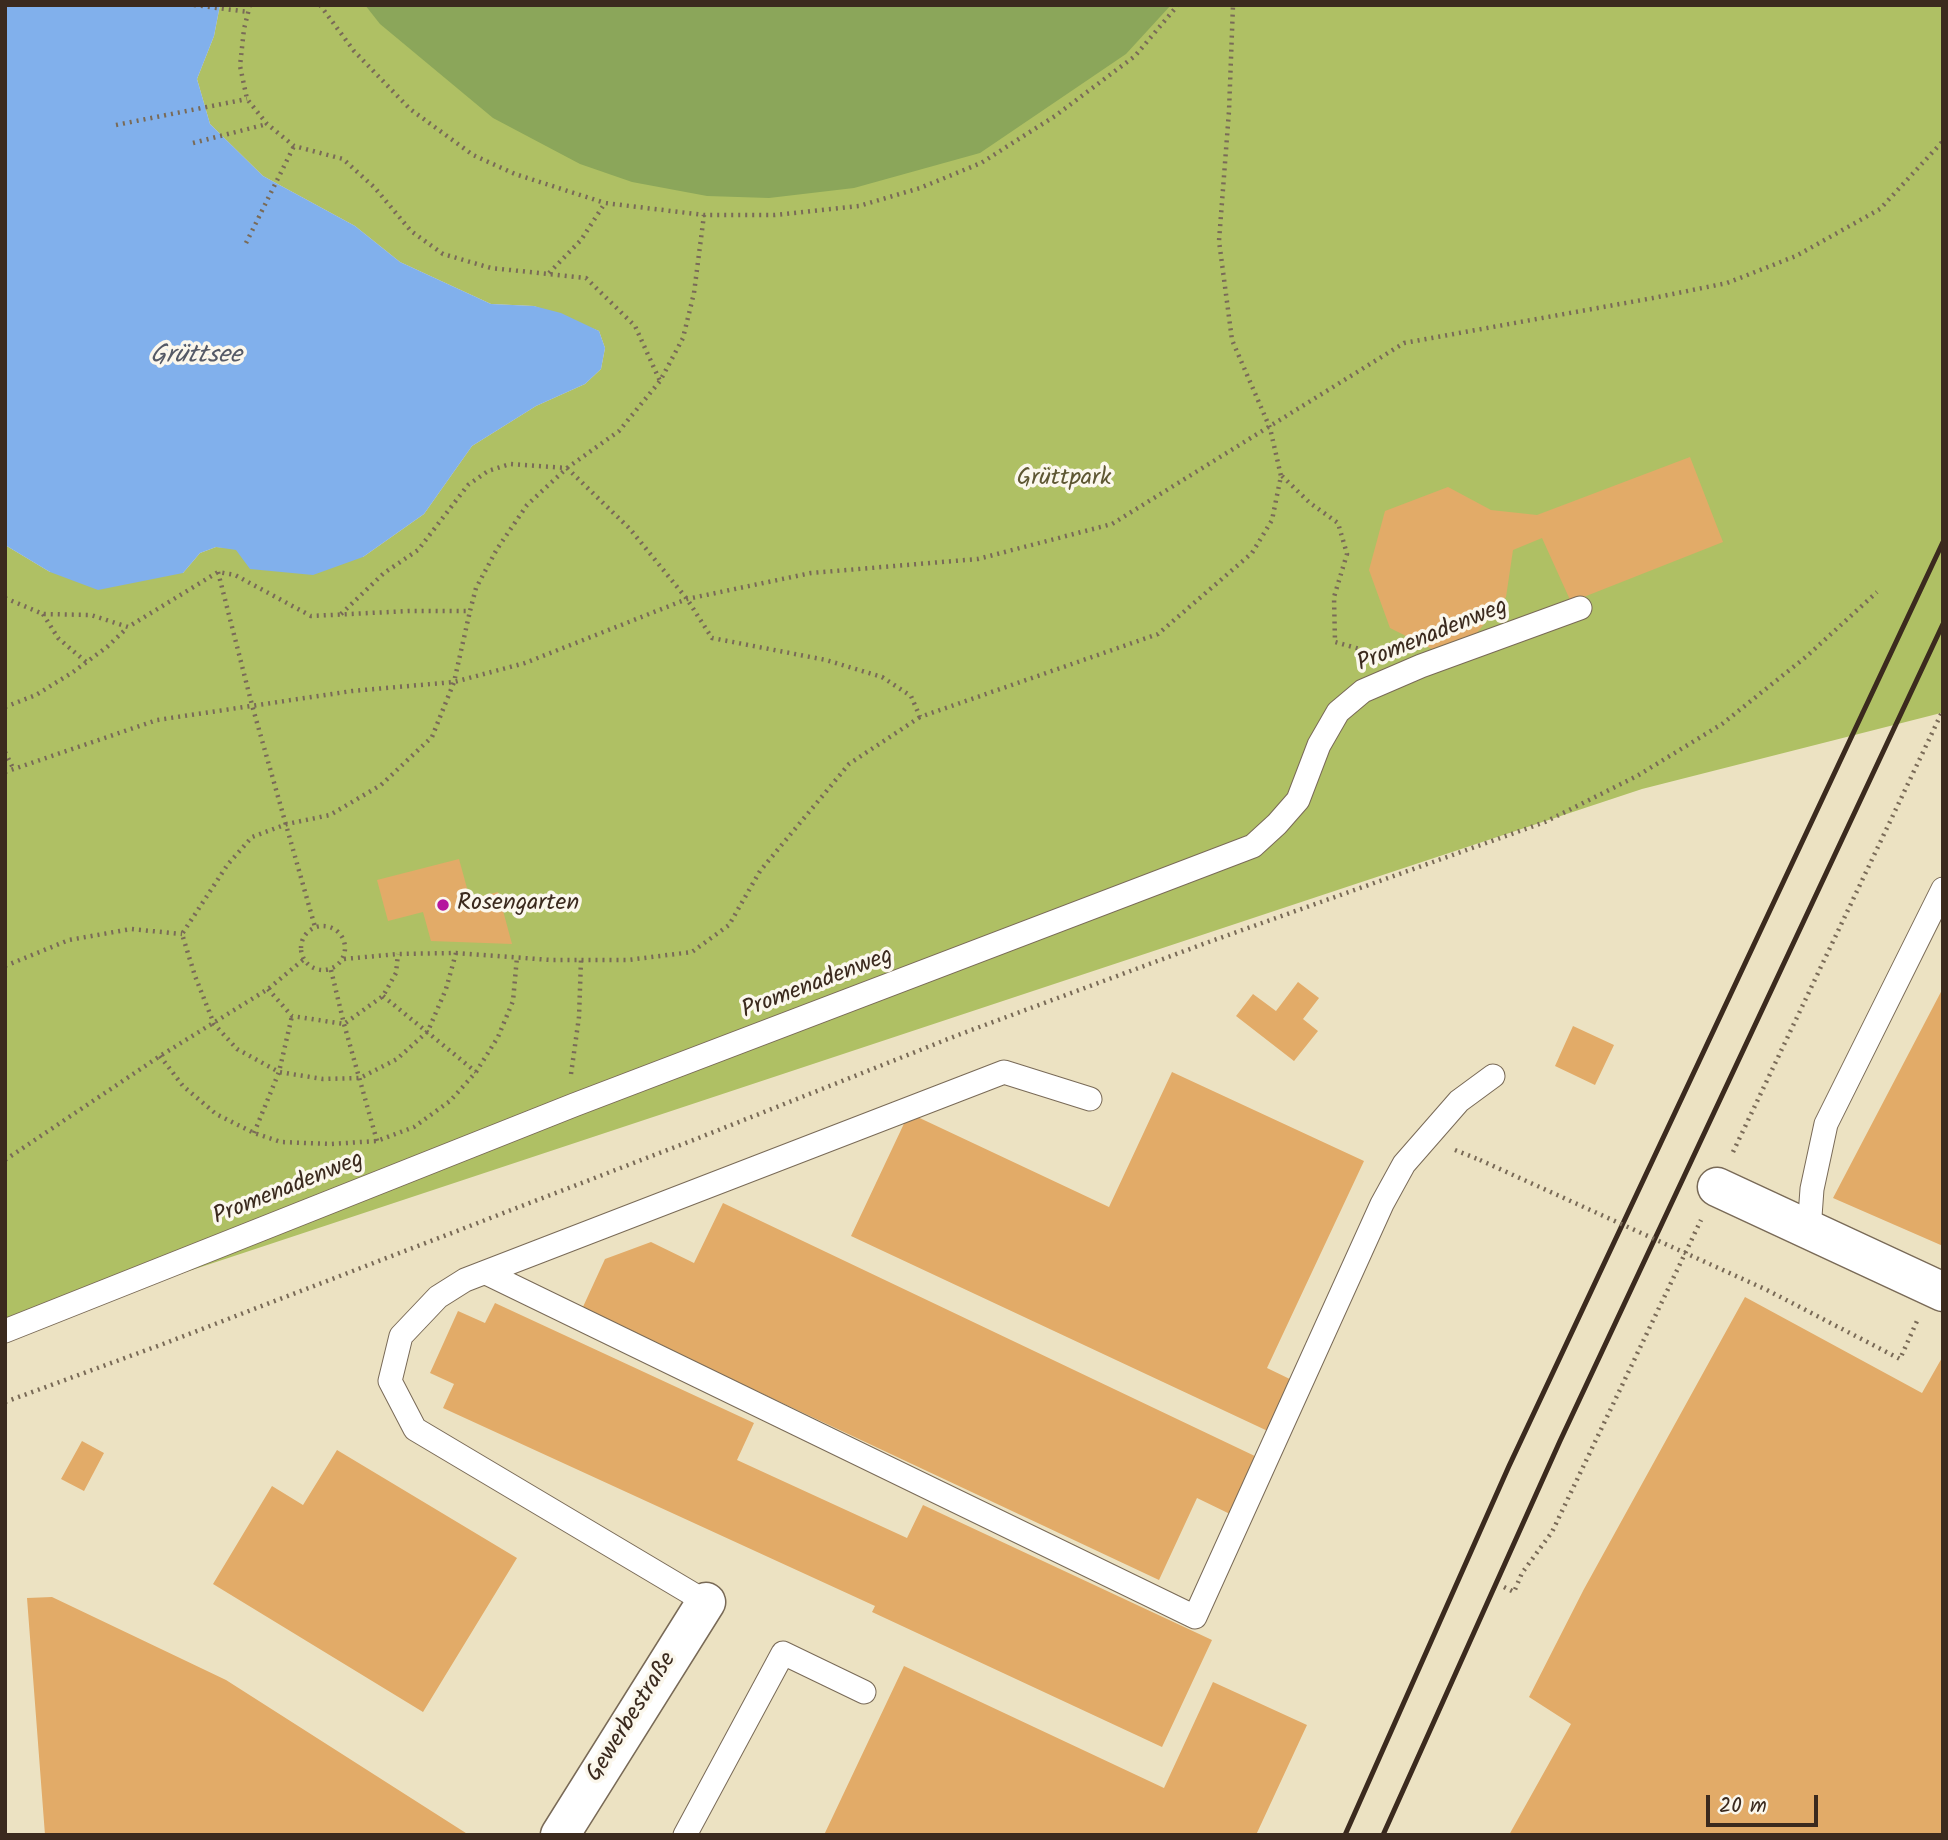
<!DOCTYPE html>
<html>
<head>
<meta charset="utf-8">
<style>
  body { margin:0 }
  #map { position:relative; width:1948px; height:1840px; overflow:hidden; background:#ece2c2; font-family:Kalam,sans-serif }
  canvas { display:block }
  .frame { position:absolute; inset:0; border:7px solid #3b2a1e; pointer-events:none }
  .scale { position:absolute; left:1706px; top:1795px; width:112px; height:32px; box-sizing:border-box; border:4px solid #3b2a1e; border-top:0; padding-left:9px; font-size:21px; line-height:24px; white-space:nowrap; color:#3b2a1e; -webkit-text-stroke:5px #fbf7ec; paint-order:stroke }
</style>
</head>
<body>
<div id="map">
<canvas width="1948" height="1840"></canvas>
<div class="frame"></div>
<div class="scale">20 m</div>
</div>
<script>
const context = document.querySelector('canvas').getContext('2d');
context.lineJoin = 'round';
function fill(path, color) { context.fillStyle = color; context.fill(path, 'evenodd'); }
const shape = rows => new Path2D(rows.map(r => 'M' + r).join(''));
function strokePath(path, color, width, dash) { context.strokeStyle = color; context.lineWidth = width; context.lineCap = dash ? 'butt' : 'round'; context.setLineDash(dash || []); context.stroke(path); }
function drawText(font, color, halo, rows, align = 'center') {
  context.font = font + ' Kalam,sans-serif'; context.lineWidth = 7; context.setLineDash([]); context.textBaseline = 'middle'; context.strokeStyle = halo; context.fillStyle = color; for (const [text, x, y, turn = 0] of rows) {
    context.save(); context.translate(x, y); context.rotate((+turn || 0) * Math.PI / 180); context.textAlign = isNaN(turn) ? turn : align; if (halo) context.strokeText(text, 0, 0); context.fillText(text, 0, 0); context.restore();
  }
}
const green = shape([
  [220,5,1943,5,1943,710,1941,713,1642,789,5,1332,5,545,50,572,183,573,200,553,216,547,363,557,424,514,472,446,536,406,585,384,601,369,605,348,599,331,581,324,534,306,491,304,400,262,355,226,263,176,210,124,197,79,214,36]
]);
const forest = shape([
  [365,5,1171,5,1126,54,980,153,854,188,769,198,707,196,632,182,580,164,493,118,380,24]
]);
const water = shape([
  [5,5,220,5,214,36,197,79,210,124,263,176,355,226,400,262,491,304,534,306,561,313,599,331,605,348,601,369,585,384,536,406,472,446,424,514,363,557,313,575,250,569,236,550,216,547,200,553,183,573,98,590,50,572,5,545]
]);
const building = shape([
  [1690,457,1723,542,1571,602,1542,538,1513,550,1506,597,1476,634,1432,649,1390,628,1369,570,1385,511,1448,487,1491,510,1537,515],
  [459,859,470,899,498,892,512,944,431,941,423,912,388,921,377,880],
  [1298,982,1319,998,1303,1019,1318,1031,1294,1061,1236,1016,1253,994,1276,1011],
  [1943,988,1943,1246,1833,1198],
  [1573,1026,1614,1045,1595,1085,1555,1066],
  [1172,1072,1364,1161,1267,1368,1296,1382,1272,1433,851,1236,909,1113,1109,1207],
  [723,1203,1259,1458,1232,1515,1197,1498,1159,1580,582,1309,605,1259,651,1242,694,1263],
  [1745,1297,1922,1393,1943,1356,1943,1835,1509,1835,1571,1724,1529,1697,1584,1589],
  [495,1303,754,1423,737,1460,907,1538,923,1505,1212,1640,1162,1747,872,1612,875,1606,443,1408,454,1384,430,1373,458,1311,485,1323],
  [82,1441,104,1453,84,1491,61,1479],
  [337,1450,517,1558,423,1712,213,1584,272,1486,303,1505],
  [52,1597,226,1680,469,1835,45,1835,27,1598],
  [904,1666,1164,1788,1213,1682,1307,1725,1256,1835,824,1835]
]);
const path = shape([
  [194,5,249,12],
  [250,5,244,29,240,66,247,99,267,124,294,146,343,159,375,188,411,231,443,254,491,268,586,278,635,326,660,381],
  [320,5,354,51,410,109,473,155,515,174,605,203],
  [116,125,247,99],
  [193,143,267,124],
  [246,243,294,146],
  [549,273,581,240,605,203,704,215,775,215,859,206,920,188,981,163,1055,116,1135,56,1178,5],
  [1282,476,1310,503,1338,523,1347,554,1334,597,1335,642,1374,653],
  [218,572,252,705,315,927],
  [5,598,43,614,91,615,128,627,218,572,235,575,311,616,409,611,470,611,476,588,497,549,527,505,567,468,619,431,660,381,683,338,694,293,704,215],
  [43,614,58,638,86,662],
  [341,614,384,573,418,550,468,485,488,471,510,464,567,468,630,529,687,599,712,638,826,660,882,677,911,696,920,717,1158,634,1252,553,1272,520,1281,476,1270,428,1232,340,1219,241,1229,111,1233,5],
  [5,707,36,695,73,672,107,647,127,628],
  [5,752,13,768],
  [5,772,157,720,352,691,454,682,525,663,687,599,811,573,978,559,1112,524,1404,343,1653,298,1727,283,1796,256,1880,209,1943,141],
  '301 948a22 22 0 1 1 44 0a22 22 0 1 1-44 0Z',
  [456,953,446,989,428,1031,397,1059,360,1078,323,1079,279,1072,237,1049,214,1024,195,976,182,934,228,864,252,837,287,824,330,815,381,785,432,737,454,682,470,611],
  [344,959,398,954,456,953,551,960,628,960,692,952,729,925,760,871,849,764,920,717],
  [5,966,69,940,131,929,182,934],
  [331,970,344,1024,377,1141],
  [268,989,292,1016,344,1024,383,996,396,973,398,954],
  [383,996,476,1072],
  [160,1056,183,1086,216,1114,254,1133,281,1142,331,1144,377,1141,414,1127,450,1101,476,1072,498,1037,513,1001,517,957],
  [571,1074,579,1017,581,960],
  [254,1133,279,1072,292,1016],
  [1455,1150,1480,1160],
  [1733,1152,1943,710],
  [5,1160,160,1056,268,989,303,960],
  [1767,1290,1900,1359,1917,1321],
  [5,1402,163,1344,696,1139,958,1035,1206,943,1545,822,1637,776,1722,724,1807,656,1877,592],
  [1504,1587,1514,1592,1522,1573,1552,1532,1701,1220]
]);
const lane = shape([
  [1809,1230,1812,1189,1826,1124,1943,889],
  [486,1273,1195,1617,1382,1204,1404,1164,1459,1101,1493,1076],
  [5,1331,574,1105,1253,846,1277,824,1298,800,1319,745,1338,712,1363,691,1421,666,1580,608],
  [706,1602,415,1429,390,1381,401,1336,438,1297,465,1280,1004,1072,1090,1099],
  [685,1835,783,1653,864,1692]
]);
const street = shape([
  [1717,1187,1943,1292],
  [560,1835,706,1602]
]);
const rail = shape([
  [1345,1835,1509,1466,1943,542],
  [1383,1835,1560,1441,1943,624]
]);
const pathBridge = shape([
  [1480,1160,1767,1290]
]);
const markers = [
  [443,905,7,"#b5179e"]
];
const parkNames = [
  ["Grüttpark",1064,480]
];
const streetNames = [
  ["Promenadenweg",1433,637,-22],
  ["Promenadenweg",818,985,-21],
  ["Promenadenweg",289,1190,-22],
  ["Gewerbestraße",633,1718,-58]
];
const poiNames = [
  ["Rosengarten",457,905]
];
const waterNames = [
  ["Grüttsee",196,358]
];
fill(green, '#afc064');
fill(forest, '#8ba65a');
fill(water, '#81b0ec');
fill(building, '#e2ab68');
strokePath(lane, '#796a57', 25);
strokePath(street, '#796a57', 41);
strokePath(path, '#796a57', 4.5, [2, 5]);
strokePath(lane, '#fff', 23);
strokePath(street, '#fff', 38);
strokePath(rail, '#3b2a1e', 5);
strokePath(pathBridge, '#796a57', 4.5, [2, 5]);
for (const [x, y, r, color] of markers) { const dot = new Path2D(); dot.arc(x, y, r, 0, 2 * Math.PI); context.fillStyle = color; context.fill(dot); strokePath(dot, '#fbf7ec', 2.5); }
drawText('24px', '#5e5733', '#fbf7ec', parkNames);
drawText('24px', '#3b2a1e', '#fbf7ec', streetNames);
drawText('24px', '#3b2a1e', '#fbf7ec', poiNames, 'left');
drawText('italic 26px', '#545966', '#fbf7ec', waterNames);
</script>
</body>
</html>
